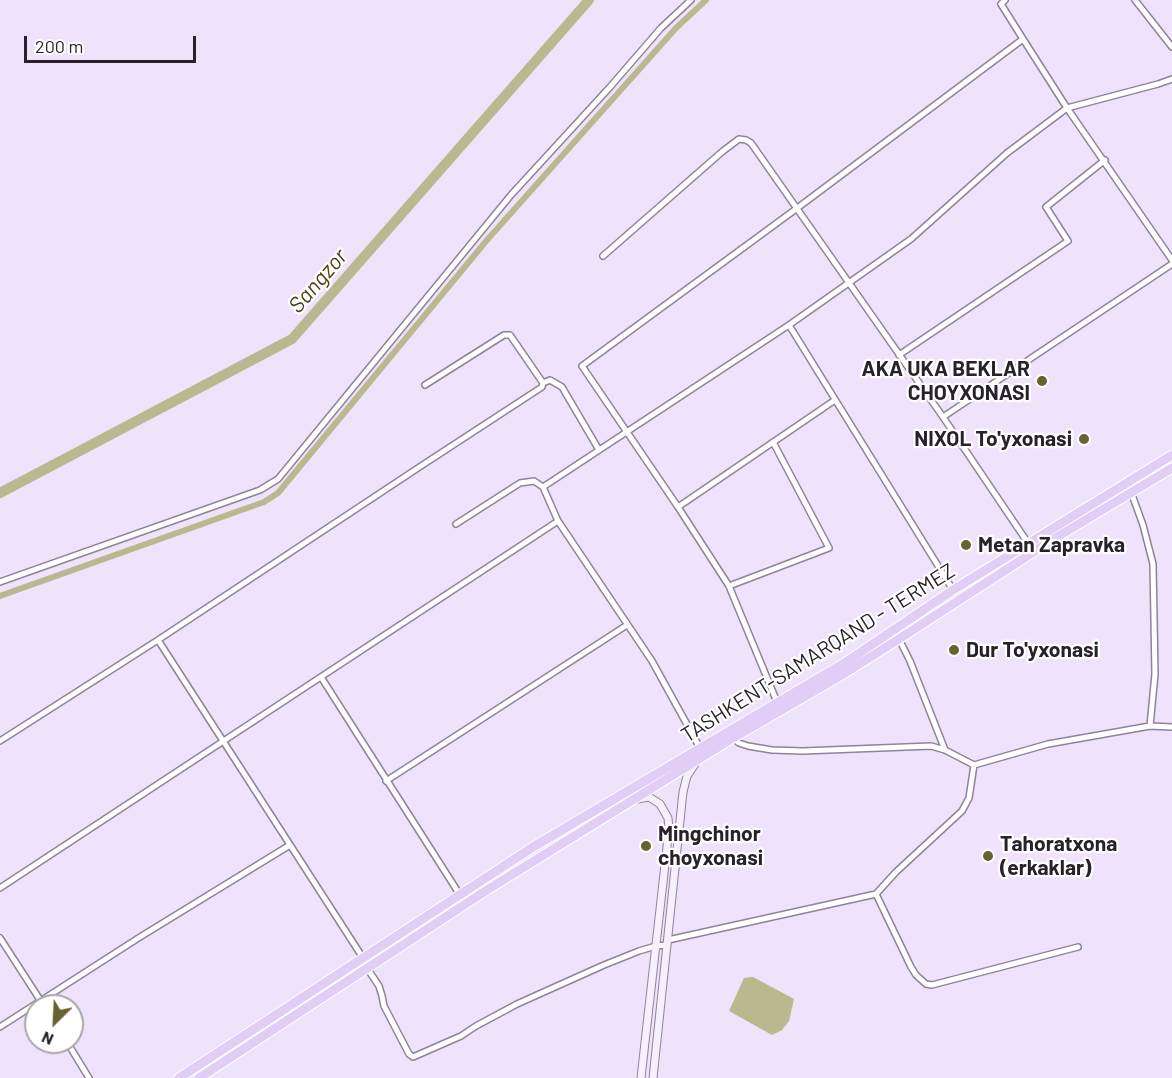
<!DOCTYPE html>
<html>
<head>
<meta charset="utf-8">
<style>
  body { margin:0 }
  #map { position:relative; width:1172px; height:1078px; overflow:hidden; background:#eee3fa; font-family:Barlow,sans-serif }
  canvas { display:block }
  .north { position:absolute; left:24px; top:994px; width:60px; height:60px; box-sizing:border-box; background:#fff; border:2px solid #a8a6aa; border-radius:50%; rotate:204deg; font-size:16px; font-weight:700; line-height:24px; text-align:center; color:#26212a }
  .north::after { content:''; display:block; margin:auto; width:21px; height:27px; background:#67622e; clip-path:polygon(50% 0,100% 100%,50% 72%,0 100%) }
  .scale { position:absolute; left:24px; top:36px; width:172px; height:27px; box-sizing:border-box; border:3px solid #26212a; border-top:0; padding-left:8px; font-size:18px; line-height:21px; white-space:nowrap; color:#26212a; -webkit-text-stroke:4px #fff; paint-order:stroke }
</style>
</head>
<body>
<div id="map">
<canvas width="1172" height="1078"></canvas>
<div class="north">N</div>
<div class="scale">200 m</div>
</div>
<script>
const context = document.querySelector('canvas').getContext('2d');
context.lineJoin = 'round';
function fill(path, color) { context.fillStyle = color; context.fill(path, 'evenodd'); }
const shape = rows => new Path2D(rows.map(r => 'M' + r).join(''));
function strokePath(path, color, width, dash) { context.strokeStyle = color; context.lineWidth = width; context.lineCap = dash ? 'butt' : 'round'; context.setLineDash(dash || []); context.stroke(path); }
function drawText(font, color, halo, rows, align = 'center') {
  context.font = font + ' Barlow,sans-serif'; context.lineWidth = 4.5; context.setLineDash([]); context.textBaseline = 'middle'; context.strokeStyle = halo; context.fillStyle = color; for (const [text, x, y, turn = 0] of rows) {
    context.save(); context.translate(x, y); context.rotate((+turn || 0) * Math.PI / 180); context.textAlign = isNaN(turn) ? turn : align; if (halo) context.strokeText(text, 0, 0); context.fillText(text, 0, 0); context.restore();
  }
}
const water = shape([
  [753,977,794,999,789,1021,782,1030,772,1035,729,1011,744,978]
]);
const canal = shape([
  [0,596,264,502,278,493,487,240,676,28,706,0]
]);
const river = shape([
  [0,493,292,339,589,0]
]);
const street = shape([
  [1005,0,1001,4,1023,39,1067,108,1172,260],
  [1135,0,1172,47],
  [603,256,723,151,739,139,746,140,751,143,943,417,1028,543],
  [789,325,953,590],
  [899,355,1068,241,1046,207,1105,160],
  [543,383,550,380,562,387,599,450],
  [943,417,1172,264],
  [1131,492,1143,525,1153,564,1155,674,1150,726],
  [678,507,835,400],
  [456,524,520,483,534,481,543,487],
  [0,582,260,490,278,479,511,195,610,87,661,28,691,0],
  [729,586,829,548,773,442],
  [899,639,910,661,945,750],
  [158,640,363,958],
  [321,677,460,895],
  [777,702,729,586,678,507,582,366,796,209,1023,39],
  [733,738,739,743,748,746,772,750,803,751,931,746,945,750,974,765,969,798,962,811,896,872,876,894],
  [0,741,158,640,421,466,542,387,543,383,510,335,504,335,425,385],
  [700,748,652,661,558,521,543,487,789,325,911,239,1007,153,1067,108,1158,84,1172,79],
  [974,765,1048,744,1150,726,1172,727],
  [386,781,627,625],
  [0,888,558,521],
  [0,938,44,1006],
  [668,940,876,894,911,967,916,975,926,984,932,985,1078,947],
  [367,968,379,986,382,996,384,1006,409,1054,413,1057,461,1036,476,1026,517,1004,604,965,639,951,656,946,667,945],
  [0,1027,140,937,290,845],
  [67,1042,89,1078]
]);
const secondary = shape([
  [637,799,649,797,660,804,668,818,669,829,641,1078],
  [653,1078,683,792,687,776,695,764]
]);
const highway = shape([
  [179,1078,533,847,843,664,953,590,1172,455],
  [199,1078,487,890,733,738,845,673,899,639,1052,540,1172,468]
]);
const markers = [
  [1042,381,6,"#67622e"],
  [1084,439,6,"#67622e"],
  [966,545,6,"#67622e"],
  [954,650,6,"#67622e"],
  [646,846,6,"#67622e"],
  [988,856,6,"#67622e"]
];
const poiNames = [
  ["AKA UKA BEKLAR",1030,369,"right"],
  ["CHOYXONASI",1030,393,"right"],
  ["NIXOL To'yxonasi",1072,439,"right"],
  ["Metan Zapravka",978,545],
  ["Dur To'yxonasi",966,650],
  ["Mingchinor",658,834],
  ["choyxonasi",658,858],
  ["Tahoratxona",1000,844],
  ["(erkaklar)",1000,868]
];
const streetNames = [
  ["TASHKENT-SAMARQAND - TERMEZ",818,653,-32]
];
const waterNames = [
  ["Sangzor",318,281,-49]
];
fill(water, '#bbb78f');
strokePath(canal, '#bbb78f', 6);
strokePath(river, '#bbb78f', 10);
strokePath(street, '#8e8499', 8);
strokePath(secondary, '#8e8499', 9);
strokePath(highway, '#fff', 11);
strokePath(street, '#fff', 5);
strokePath(secondary, '#f6f0fd', 7);
strokePath(highway, '#e2cdf7', 9);
for (const [x, y, r, color] of markers) { const dot = new Path2D(); dot.arc(x, y, r, 0, 2 * Math.PI); context.fillStyle = color; context.fill(dot); strokePath(dot, '#fff', 2); }
drawText('bold 21px', '#26212a', '#fff', poiNames, 'left');
drawText('21px', '#26212a', '#fff', streetNames);
drawText('italic 22px', '#474212', '#fff', waterNames);
</script>
</body>
</html>
